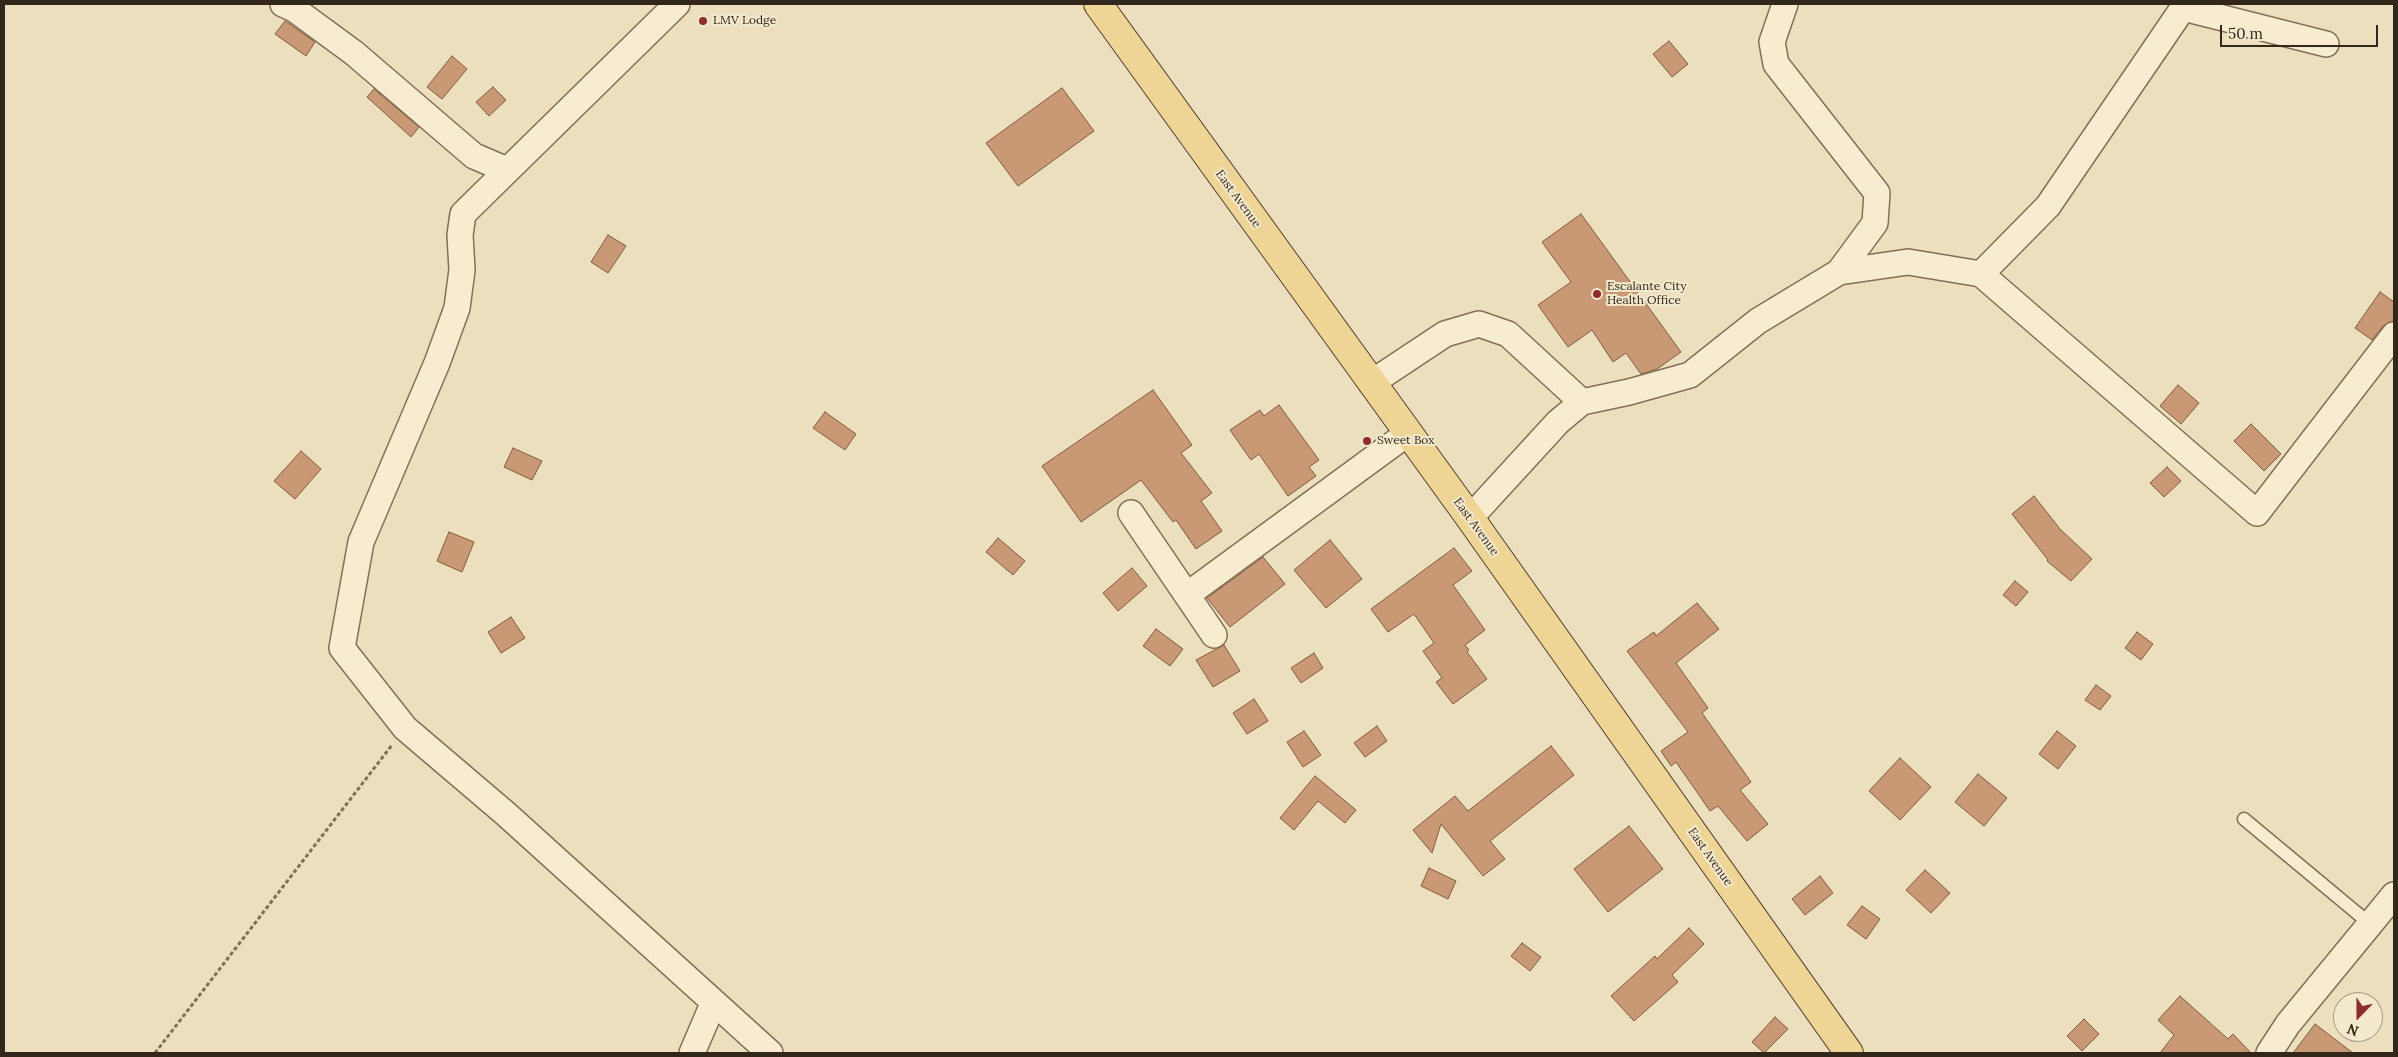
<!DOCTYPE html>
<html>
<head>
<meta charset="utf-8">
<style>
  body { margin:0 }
  #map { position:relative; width:2398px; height:1057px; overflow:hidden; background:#ebdfbd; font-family:Lora,serif }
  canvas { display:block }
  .frame { position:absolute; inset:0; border:5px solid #32271b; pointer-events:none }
  .north { position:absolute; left:2333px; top:992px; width:50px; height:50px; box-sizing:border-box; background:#f3e9cc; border:1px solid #a69b85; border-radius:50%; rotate:202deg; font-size:14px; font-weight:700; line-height:20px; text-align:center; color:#32271b }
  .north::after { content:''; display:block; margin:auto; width:18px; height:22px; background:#8f2b2a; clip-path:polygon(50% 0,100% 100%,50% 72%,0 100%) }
  .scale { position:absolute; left:2220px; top:25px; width:158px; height:22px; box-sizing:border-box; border:2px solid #32271b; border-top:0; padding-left:6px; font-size:15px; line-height:18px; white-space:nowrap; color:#32271b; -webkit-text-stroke:4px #f3e9cc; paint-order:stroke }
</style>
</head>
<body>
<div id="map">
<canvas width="2398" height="1057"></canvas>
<div class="frame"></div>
<div class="north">N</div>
<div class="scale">50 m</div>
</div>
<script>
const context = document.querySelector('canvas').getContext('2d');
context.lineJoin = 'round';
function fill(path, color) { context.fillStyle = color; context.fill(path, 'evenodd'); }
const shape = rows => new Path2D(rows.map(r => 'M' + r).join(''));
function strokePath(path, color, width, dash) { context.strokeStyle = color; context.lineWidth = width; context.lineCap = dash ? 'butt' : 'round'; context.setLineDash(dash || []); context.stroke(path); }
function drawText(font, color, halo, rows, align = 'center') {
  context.font = font + ' Lora,serif'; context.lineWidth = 4; context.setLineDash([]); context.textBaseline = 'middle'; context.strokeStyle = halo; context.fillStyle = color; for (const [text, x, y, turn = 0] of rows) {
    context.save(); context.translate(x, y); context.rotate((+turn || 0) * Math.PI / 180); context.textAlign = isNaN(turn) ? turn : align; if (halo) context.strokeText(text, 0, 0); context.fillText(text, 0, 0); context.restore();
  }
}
const building = shape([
  [285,21,315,42,306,56,275,34,285,21],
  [1669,41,1688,64,1672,77,1653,54,1669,41],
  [452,56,467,69,442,99,427,87,452,56],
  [493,87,506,100,489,116,476,102,493,87],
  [1062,88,1094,131,1018,186,986,143,1062,88],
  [374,89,419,127,411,137,367,97,374,89],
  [1581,214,1681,352,1657,369,1641,374,1626,353,1613,362,1592,330,1568,347,1538,305,1571,282,1542,242,1581,214],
  [608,235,626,246,608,273,591,262,608,235],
  [2380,292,2394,302,2394,321,2383,326,2372,340,2355,328,2380,292],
  [2178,385,2199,403,2181,424,2160,406,2178,385],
  [1153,390,1192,445,1181,453,1212,493,1201,501,1222,531,1196,549,1176,520,1173,522,1141,480,1081,522,1042,466,1153,390],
  [1279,405,1319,460,1309,467,1316,476,1288,496,1259,454,1251,460,1230,430,1260,410,1264,416,1279,405],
  [825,412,856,434,845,450,813,428,825,412],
  [2251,424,2281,454,2264,471,2234,441,2251,424],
  [513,448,542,461,532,480,504,467,513,448],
  [301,451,321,469,295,499,274,481,301,451],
  [2167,467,2181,481,2164,497,2150,483,2167,467],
  [2034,496,2060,529,2092,559,2071,581,2047,561,2048,560,2012,514,2034,496],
  [449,532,474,542,462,572,437,561,449,532],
  [998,538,1025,561,1013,575,986,552,998,538],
  [1330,540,1362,579,1326,608,1294,570,1330,540],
  [1454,548,1472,571,1453,585,1485,630,1465,645,1469,650,1467,652,1487,679,1453,704,1436,682,1442,678,1423,651,1434,643,1414,614,1388,632,1371,609,1454,548],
  [1263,557,1285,584,1230,627,1207,598,1263,557],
  [1132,568,1147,586,1118,611,1103,593,1132,568],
  [2015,581,2028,592,2016,606,2003,595,2015,581],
  [1697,603,1719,629,1676,663,1708,708,1702,713,1751,782,1740,790,1768,824,1747,841,1718,806,1710,811,1676,762,1671,766,1661,751,1688,732,1627,651,1654,632,1656,636,1697,603],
  [511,617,525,638,501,653,488,632,511,617],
  [1156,629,1183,649,1170,666,1143,646,1156,629],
  [2137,632,2153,644,2141,660,2125,648,2137,632],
  [1224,645,1240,671,1213,687,1196,660,1224,645],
  [1314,653,1323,668,1301,683,1291,668,1314,653],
  [2096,685,2111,696,2100,710,2085,700,2096,685],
  [1254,699,1268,721,1247,734,1233,713,1254,699],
  [1377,726,1387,741,1365,757,1354,743,1377,726],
  [1304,731,1321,755,1303,767,1287,742,1304,731],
  [2057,731,2076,746,2058,769,2039,754,2057,731],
  [1551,746,1574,775,1490,841,1505,859,1483,876,1441,824,1432,853,1413,830,1455,796,1468,811,1551,746],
  [1900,758,1931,787,1900,820,1869,791,1900,758],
  [1978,774,2007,798,1984,826,1955,802,1978,774],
  [1315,776,1356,810,1345,823,1318,801,1294,830,1280,818,1315,776],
  [1629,826,1663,869,1608,912,1574,869,1629,826],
  [1429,868,1456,881,1448,899,1421,886,1429,868],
  [1925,870,1950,893,1931,913,1906,890,1925,870],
  [1820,876,1833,893,1805,915,1792,899,1820,876],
  [1862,906,1880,919,1866,939,1847,925,1862,906],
  [1689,928,1704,944,1672,975,1678,982,1634,1021,1611,996,1655,956,1657,959,1689,928],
  [1522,943,1541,957,1530,971,1511,956,1522,943],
  [2180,996,2228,1039,2233,1034,2251,1053,2160,1053,2174,1035,2158,1020,2180,996],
  [1775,1017,1788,1029,1764,1053,1752,1042,1775,1017],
  [2084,1019,2099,1034,2082,1051,2067,1036,2084,1019],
  [2315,1024,2353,1053,2293,1053,2315,1024]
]);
const path = shape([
  [155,1053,392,745]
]);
const lane = shape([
  [2244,819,2369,923]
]);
const street = shape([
  [283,4,294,9,354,53,474,156,507,170],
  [677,4,463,214,460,235,462,270,457,308,437,363,361,542,342,648,405,728,506,814,770,1053],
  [1785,4,1772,42,1776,64,1877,193,1875,223,1839,272],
  [1981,274,2048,206,2183,8,2326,44],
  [1371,383,1445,334,1479,324,1508,334,1582,402],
  [1131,513,1214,635],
  [1470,518,1558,422,1582,402,1629,392,1690,375,1758,321,1839,272,1908,262,1981,274,2257,513,2394,335],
  [1187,595,1408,433],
  [692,1053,713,1004],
  [2269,1053,2288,1024,2394,895]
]);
const primary = shape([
  [1098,4,1470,518,1849,1053]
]);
const markers = [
  [703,21,5,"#8f2b2a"],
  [1597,294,5,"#8f2b2a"],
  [1367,441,5,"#8f2b2a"]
];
const poiNames = [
  ["LMV Lodge",713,21],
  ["Escalante City",1607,287],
  ["Health Office",1607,301],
  ["Sweet Box",1377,441]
];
const streetNames = [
  ["East Avenue",1238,199,54],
  ["East Avenue",1476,527,54],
  ["East Avenue",1710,857,55]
];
fill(building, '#c89974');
strokePath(building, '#815a3e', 1);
strokePath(lane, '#826f57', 15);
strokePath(street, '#826f57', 28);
strokePath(primary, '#503d2c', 30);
strokePath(path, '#826f57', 3, [4, 2.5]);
strokePath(lane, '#f7ecd0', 12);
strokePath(street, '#f7ecd0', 25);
strokePath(primary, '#efd595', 28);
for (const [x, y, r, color] of markers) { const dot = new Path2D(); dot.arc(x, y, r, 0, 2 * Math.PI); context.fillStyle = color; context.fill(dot); strokePath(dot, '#f3e9cc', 2); }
drawText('12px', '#32271b', '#f3e9cc', poiNames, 'left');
drawText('12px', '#32271b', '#f3e9cc', streetNames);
</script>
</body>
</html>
